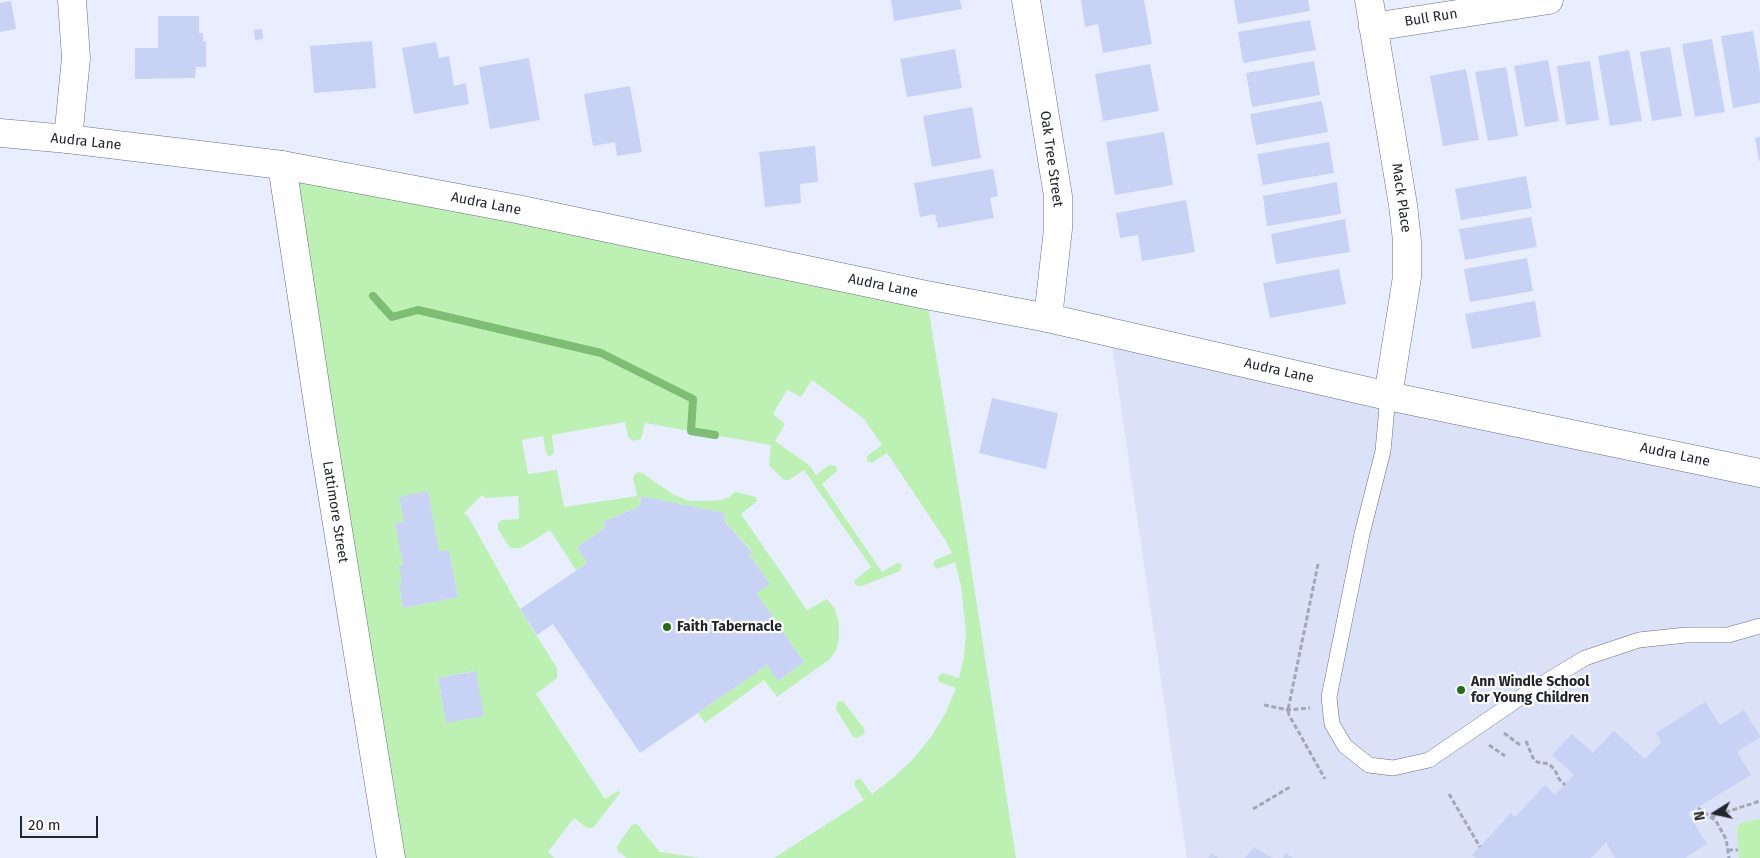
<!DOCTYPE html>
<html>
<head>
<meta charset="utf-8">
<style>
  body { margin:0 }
  #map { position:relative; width:1760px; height:858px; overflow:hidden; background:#e9eeff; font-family:"Fira Sans",sans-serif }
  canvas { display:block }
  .north { position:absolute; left:1690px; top:788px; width:50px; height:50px; -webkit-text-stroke:4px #fff; paint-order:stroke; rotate:260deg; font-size:14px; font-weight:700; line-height:20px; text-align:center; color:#22252c }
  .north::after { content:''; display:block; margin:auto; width:18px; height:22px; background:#22252c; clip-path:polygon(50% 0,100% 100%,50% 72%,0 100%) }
  .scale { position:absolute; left:20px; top:816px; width:78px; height:22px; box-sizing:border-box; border:2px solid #22252c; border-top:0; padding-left:6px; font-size:15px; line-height:18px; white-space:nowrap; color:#22252c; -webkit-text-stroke:4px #fff; paint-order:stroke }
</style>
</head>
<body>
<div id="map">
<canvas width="1760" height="858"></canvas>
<div class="north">N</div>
<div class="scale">20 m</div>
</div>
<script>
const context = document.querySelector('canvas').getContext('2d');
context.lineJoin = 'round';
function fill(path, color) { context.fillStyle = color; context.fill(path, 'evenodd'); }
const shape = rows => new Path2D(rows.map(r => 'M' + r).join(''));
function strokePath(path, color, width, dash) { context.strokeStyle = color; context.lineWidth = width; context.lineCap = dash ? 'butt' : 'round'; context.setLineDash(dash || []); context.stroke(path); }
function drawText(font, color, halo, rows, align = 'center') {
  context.font = font + ' "Fira Sans",sans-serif'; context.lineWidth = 4.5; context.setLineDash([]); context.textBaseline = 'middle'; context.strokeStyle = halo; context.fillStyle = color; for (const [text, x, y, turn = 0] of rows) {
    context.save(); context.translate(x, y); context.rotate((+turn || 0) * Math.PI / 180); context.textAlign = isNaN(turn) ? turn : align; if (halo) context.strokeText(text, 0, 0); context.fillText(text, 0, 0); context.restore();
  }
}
const built = shape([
  [1110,332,1760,473,1760,858,1187,858]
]);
const green = shape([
  [282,165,926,295,966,534,1016,858,774,858,864,800,855,786,855,780,861,779,872,794,894,777,913,759,931,737,945,714,956,688,939,682,938,677,942,673,959,678,964,656,966,633,961,586,955,562,937,569,933,565,935,560,952,553,946,541,887,453,872,463,867,461,867,456,882,445,864,419,812,380,801,397,787,390,773,414,785,424,775,441,810,466,816,475,829,465,836,466,837,471,822,484,882,572,897,563,902,564,900,571,862,586,856,586,854,581,871,567,804,470,789,480,784,480,769,465,771,445,645,423,641,439,633,441,628,437,625,422,552,435,554,453,549,457,546,453,543,436,522,440,528,474,557,470,564,507,637,496,633,478,635,474,638,472,642,473,674,495,690,501,709,501,720,500,730,497,733,493,736,492,756,497,757,501,755,503,741,514,807,610,827,599,835,609,839,623,839,639,836,650,830,659,777,697,764,680,705,723,698,713,767,665,778,681,804,662,756,593,770,584,752,558,748,557,752,551,724,521,725,513,641,496,640,506,603,522,605,528,577,547,587,563,576,570,550,530,521,548,510,548,498,529,498,523,502,520,519,519,518,496,486,498,482,495,464,513,468,516,520,609,557,668,557,678,536,694,605,799,618,791,621,792,593,828,587,828,574,818,548,852,555,858,391,858],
  [428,492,439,551,449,550,458,597,403,608,399,584,402,583,403,565,396,523,404,521,399,497],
  [475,671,476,671,446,723,438,678],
  [843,701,865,730,864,734,857,738,853,737,836,709,837,702],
  [1760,819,1760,858,1739,858,1737,832,1738,826,1743,822],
  [637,824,660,852,701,858,627,858,618,851,617,846,632,825]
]);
const stream = shape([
  [373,296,392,317,418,310,601,353,693,399,691,431,715,435]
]);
const building = shape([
  [891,0,960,0,962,9,894,21],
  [1081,0,1144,0,1152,44,1103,53,1098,24,1085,27],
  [1234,0,1308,0,1310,11,1238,24],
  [11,1,16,29,0,32,0,3],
  [158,16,199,16,199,33,203,33,203,42,206,41,206,67,196,67,195,78,135,79,135,48,158,48],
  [1310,20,1316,50,1243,63,1238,32],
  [262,29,263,39,255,40,254,30],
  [1753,31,1760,72,1760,103,1733,108,1721,36],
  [1712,39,1725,112,1695,117,1682,44],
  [372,41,376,88,314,93,310,46],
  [436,42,439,58,449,56,454,86,466,83,469,104,414,114,402,48],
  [1670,47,1682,116,1652,121,1640,52],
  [955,49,962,88,907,97,900,59],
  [1629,50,1642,121,1610,126,1598,56],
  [529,58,540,120,490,129,479,67],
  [1548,60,1559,121,1525,127,1514,66],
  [1314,61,1320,95,1252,107,1246,73],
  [1590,61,1599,120,1566,125,1557,66],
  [1150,64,1159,111,1103,121,1095,74],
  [1506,67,1518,136,1488,141,1475,72],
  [1466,69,1479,140,1443,146,1430,76],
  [630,86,642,152,617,156,615,142,593,146,584,94],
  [1322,101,1328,132,1256,145,1250,114],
  [972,107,981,158,932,167,923,116],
  [1164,132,1173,185,1115,195,1106,142],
  [1760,137,1760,161,1759,161,1755,138],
  [1329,142,1334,173,1263,185,1257,154],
  [815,146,818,182,800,184,801,203,765,207,759,152],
  [993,169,998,196,990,198,994,218,938,228,935,214,920,217,914,183],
  [1526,176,1532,208,1461,220,1455,189],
  [1337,182,1341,214,1267,226,1263,196],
  [1186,200,1195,252,1142,261,1138,235,1120,238,1116,213],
  [1531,217,1537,247,1465,260,1459,229],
  [1345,219,1350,252,1276,264,1271,234],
  [1527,258,1533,291,1470,302,1464,269],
  [1339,269,1346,304,1270,318,1263,283],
  [1535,301,1541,337,1472,349,1465,314],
  [992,398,1058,413,1046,469,979,453],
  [428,491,439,551,449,550,458,597,403,608,399,584,402,583,399,566,403,565,395,523,404,521,399,497],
  [641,496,725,513,724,521,752,552,748,557,752,558,770,584,756,593,804,662,778,681,767,665,640,753,553,624,537,635,520,609,587,563,577,547,605,528,603,522,640,506],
  [476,671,484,716,446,723,438,678],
  [1705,702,1720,725,1744,710,1760,736,1760,737,1737,752,1751,775,1688,813,1707,844,1685,858,1615,858,1606,842,1591,858,1476,858,1472,855,1511,813,1515,817,1545,785,1555,795,1574,775,1552,755,1572,734,1593,753,1614,731,1645,759,1661,742,1656,733],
  [1254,847,1256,849,1273,858,1245,858],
  [1211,853,1219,858,1208,858],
  [1285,853,1294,858,1283,858]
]);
const path = shape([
  [1318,564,1288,710,1289,715,1325,779],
  [1264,705,1288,710,1310,708],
  [1504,733,1520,745],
  [1526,741,1533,758,1537,762,1549,764,1555,770,1559,779,1565,785],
  [1489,745,1505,756],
  [1449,794,1480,847],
  [1698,808,1716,821,1726,839,1729,858],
  [1253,809,1290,787],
  [1711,817,1760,801],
  [1728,850,1738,850]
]);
const service = shape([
  [1388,396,1383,451,1362,534,1329,697,1332,724,1345,746,1369,765,1393,768,1429,760,1527,693,1585,658,1639,640,1686,635,1728,635,1760,626]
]);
const minor = shape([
  [1026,0,1058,196,1058,229,1048,318],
  [1369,0,1403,205,1407,241,1407,277,1388,396],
  [1373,27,1549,0],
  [68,139,76,58,72,0],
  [282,165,323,437,391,858]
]);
const tertiary = shape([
  [0,133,68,139,282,165,517,209,926,295,1048,318,1388,396,1760,473]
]);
const markers = [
  [667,627,5,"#226f12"],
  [1461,690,5,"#226f12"]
];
const streetNames = [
  ["Bull Run",1431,18,-9],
  ["Audra Lane",86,142,6],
  ["Oak Tree Street",1051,159,82],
  ["Mack Place",1401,198,82],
  ["Audra Lane",486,204,11],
  ["Audra Lane",883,286,12],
  ["Audra Lane",1279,371,13],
  ["Audra Lane",1675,455,12],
  ["Lattimore Street",335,512,81]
];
const poiNames = [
  ["Faith Tabernacle",677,627],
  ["Ann Windle School",1471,682],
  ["for Young Children",1471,698]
];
fill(built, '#dbe2f8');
fill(green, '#bdf1b4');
strokePath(stream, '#7ebd73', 8);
fill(building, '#c8d2f4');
strokePath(service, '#6a6f81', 16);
strokePath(minor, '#6a6f81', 29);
strokePath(tertiary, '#6a6f81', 29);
strokePath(path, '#a2a7b4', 3, [5, 2.5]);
strokePath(service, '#fff', 15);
strokePath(minor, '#fff', 28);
strokePath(tertiary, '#fff', 28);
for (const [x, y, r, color] of markers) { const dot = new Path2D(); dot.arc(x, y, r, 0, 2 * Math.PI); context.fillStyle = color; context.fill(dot); strokePath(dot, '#fff', 2); }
drawText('14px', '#22252c', '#fff', streetNames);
drawText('bold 14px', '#22252c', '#fff', poiNames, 'left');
</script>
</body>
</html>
